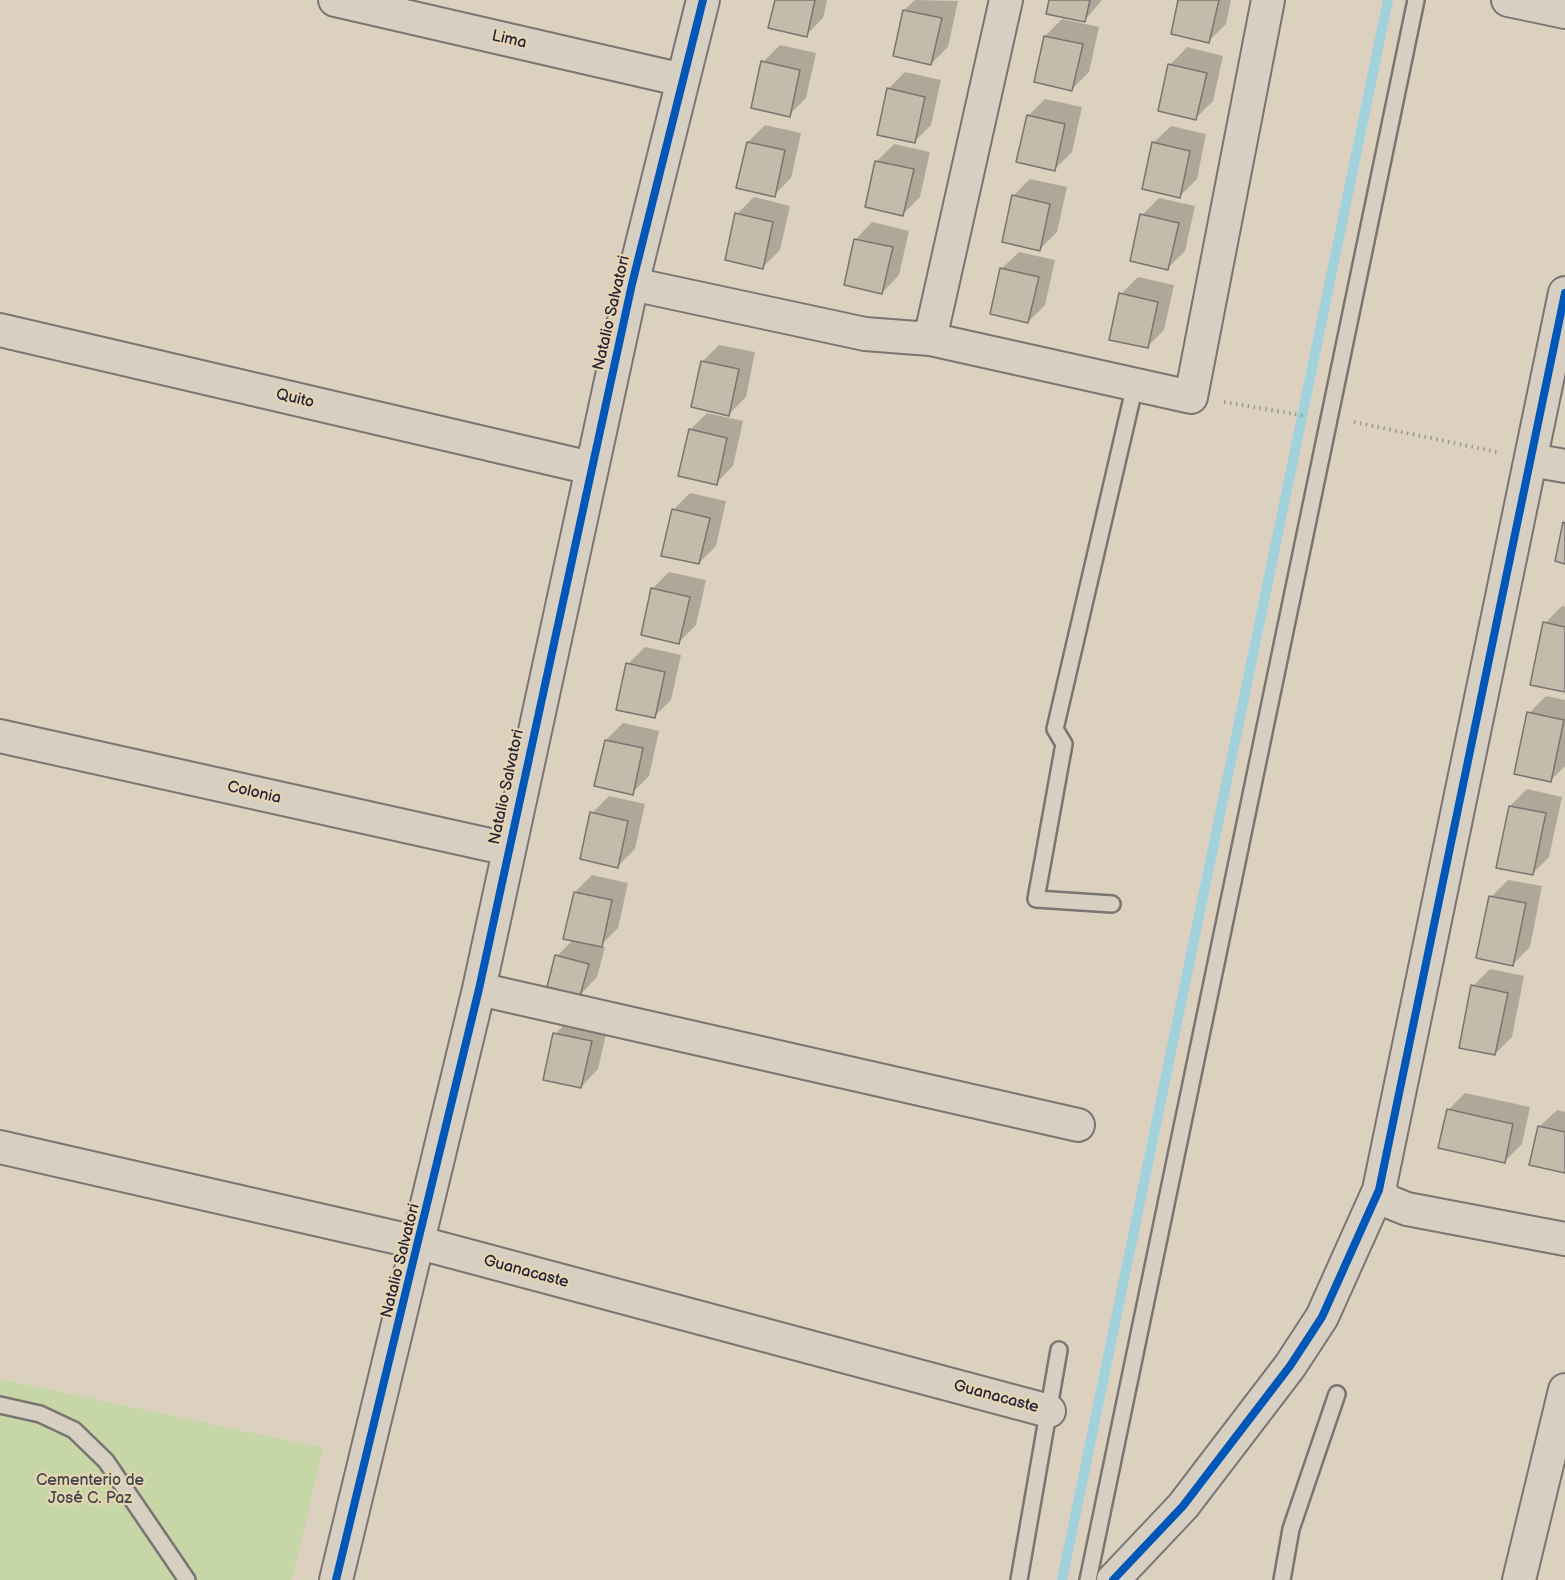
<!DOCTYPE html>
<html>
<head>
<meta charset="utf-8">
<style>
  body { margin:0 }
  canvas { display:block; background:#dbd1be }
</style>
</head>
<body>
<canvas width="1565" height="1580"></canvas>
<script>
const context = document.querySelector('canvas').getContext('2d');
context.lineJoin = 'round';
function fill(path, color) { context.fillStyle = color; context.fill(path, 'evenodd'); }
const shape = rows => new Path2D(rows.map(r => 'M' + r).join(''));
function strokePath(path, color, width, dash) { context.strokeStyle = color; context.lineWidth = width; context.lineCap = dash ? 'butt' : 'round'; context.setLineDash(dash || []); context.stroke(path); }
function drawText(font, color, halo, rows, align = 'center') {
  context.font = font + ' "Balsamiq Sans",sans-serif'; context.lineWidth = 4.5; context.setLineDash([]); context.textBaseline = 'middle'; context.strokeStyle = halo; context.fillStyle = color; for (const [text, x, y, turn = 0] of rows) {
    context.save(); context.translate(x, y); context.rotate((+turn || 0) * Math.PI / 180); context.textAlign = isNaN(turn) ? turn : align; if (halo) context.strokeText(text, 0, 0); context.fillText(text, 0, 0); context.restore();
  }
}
const green = shape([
  [0,1379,323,1448,292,1580,0,1580]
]);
const shadow = shape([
  [776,0,827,0,823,18,806,35],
  [915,0,958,1,948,47,931,64,904,10],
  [1051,0,1102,0,1084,21],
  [1180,0,1231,0,1226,24,1209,41],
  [1062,19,1099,27,1089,72,1072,89,1045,36],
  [780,45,816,53,806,98,789,115,763,62],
  [1187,47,1223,56,1213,101,1196,118,1170,65],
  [905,72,941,80,931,125,914,142,888,89],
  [1045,99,1082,107,1072,152,1055,169,1028,116],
  [765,125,801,133,791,178,774,195,748,142],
  [1171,126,1206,134,1197,179,1180,196,1153,143],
  [894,144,930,152,920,197,903,214,867,206,877,161],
  [1030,179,1067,187,1057,232,1040,249,1013,196],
  [754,197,790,206,780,250,763,267,737,214],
  [1159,198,1195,206,1185,251,1168,268,1142,215],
  [872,222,909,231,899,275,882,293,855,240],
  [1019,252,1055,260,1045,305,1028,322,1001,269],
  [1138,277,1174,285,1164,330,1147,347,1121,294],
  [719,345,755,352,746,397,729,414,702,362],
  [707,413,743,421,733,466,716,483,690,430],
  [690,493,726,501,716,546,699,563,673,510],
  [669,572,706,580,696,625,679,642,652,589],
  [1562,606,1565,607,1565,690,1545,623],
  [645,647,681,655,671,700,654,717,628,664],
  [1546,696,1565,700,1565,766,1551,780,1529,713],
  [623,723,659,731,649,776,632,793,606,740],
  [1527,789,1562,797,1549,857,1532,874,1510,806],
  [609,796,645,804,635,849,618,866,592,813],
  [592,875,628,883,618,928,600,946,605,947,597,977,580,995,557,956,574,939,575,892],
  [1508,880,1542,886,1530,947,1513,964,1491,897],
  [1490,969,1524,976,1512,1037,1495,1054,1473,986],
  [572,1017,608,1025,598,1069,581,1087,555,1034],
  [1465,1093,1530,1107,1522,1144,1505,1161,1448,1110],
  [1557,1110,1565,1112,1565,1172,1539,1127]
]);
const stream = shape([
  [1062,1580,1388,0]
]);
const building = shape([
  [775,0,815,0,807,37,768,28,775,0],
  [1049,0,1090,0,1085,22,1046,14,1049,0],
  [1178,0,1219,0,1209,43,1171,34,1178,0],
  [903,10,942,18,931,65,893,56,903,10],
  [1044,36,1083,44,1072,91,1034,82,1044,36],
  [761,61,800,70,790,117,751,108,761,61],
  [1168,64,1207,73,1196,120,1158,111,1168,64],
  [887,88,925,97,915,143,877,135,887,88],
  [1027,115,1065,124,1055,171,1016,162,1027,115],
  [747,142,785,150,775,197,736,188,747,142],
  [1152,142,1190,151,1180,198,1142,189,1152,142],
  [875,161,914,169,903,216,865,207,875,161],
  [1012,195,1050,204,1040,251,1002,242,1012,195],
  [735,213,773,222,763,269,725,260,735,213],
  [1140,214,1179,223,1168,270,1130,261,1140,214],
  [854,239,893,247,882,294,844,285,854,239],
  [1000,268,1039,277,1028,323,990,314,1000,268],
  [1119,293,1158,302,1148,348,1109,340,1119,293],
  [701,361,739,369,729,416,691,407,701,361],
  [689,429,727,438,717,485,678,476,689,429],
  [672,509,710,518,699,564,661,556,672,509],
  [1563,522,1565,523,1565,564,1555,561,1563,522],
  [651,588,690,597,679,644,641,635,651,588],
  [1543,622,1565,627,1565,692,1530,685,1543,622],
  [626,663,665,672,655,718,616,710,626,663],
  [1527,712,1564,720,1551,782,1514,774,1527,712],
  [605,740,643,748,633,795,594,786,605,740],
  [1509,806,1546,813,1533,875,1496,868,1509,806],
  [590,812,628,821,618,868,580,859,590,812],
  [574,892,612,900,602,947,563,939,574,892],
  [1489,896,1526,903,1513,966,1476,958,1489,896],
  [555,955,589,964,580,996,547,987,555,955],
  [1471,985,1508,993,1495,1055,1459,1048,1471,985],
  [553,1033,592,1041,581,1088,543,1080,553,1033],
  [1447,1109,1513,1124,1505,1163,1438,1148,1447,1109],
  [1538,1126,1565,1132,1565,1173,1529,1165,1538,1126]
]);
const path = shape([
  [1224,402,1306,416],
  [1354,422,1497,452]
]);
const lane = shape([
  [1112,904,1036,899,1064,744,1055,729,1135,385],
  [0,1405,40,1414,74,1430,106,1461,187,1580],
  [1019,1580,1059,1350],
  [1088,1580,1416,0],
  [1282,1580,1291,1529,1337,1394]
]);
const street = shape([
  [335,0,683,80],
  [1508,0,1565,12],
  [632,284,865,334,930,339,1191,397,1268,0],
  [0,330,591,468],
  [930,339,1006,0],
  [1531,460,1565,466],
  [0,736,508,849],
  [479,989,1078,1125],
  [0,1147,420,1243,1049,1411],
  [1379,1190,1387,1201,1407,1209,1565,1239],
  [336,1580,479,989,632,284,703,0],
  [1113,1580,1183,1506,1290,1366,1322,1317,1379,1190,1565,293],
  [1519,1580,1565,1390]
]);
const cycleway = shape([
  [336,1580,479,989,632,284,703,0],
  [1113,1580,1183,1506,1290,1366,1322,1317,1379,1190,1565,293]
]);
const streetNames = [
  ["Lima",509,40,13],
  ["Natalio Salvatori",612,313,-77],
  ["Quito",295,399,13],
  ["Natalio Salvatori",507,787,-78],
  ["Colonia",254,793,13],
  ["Natalio Salvatori",401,1261,-76],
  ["Guanacaste",526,1272,15],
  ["Guanacaste",996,1397,15]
];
const parkNames = [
  ["Cementerio de",90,1481],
  ["José C. Paz",90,1499]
];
fill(green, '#c6d6a7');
fill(shadow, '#0003');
strokePath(stream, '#a1d1db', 10);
fill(building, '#c4bbab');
strokePath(building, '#7a7572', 1.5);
strokePath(lane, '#7a7572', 20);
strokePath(street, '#7a7572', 36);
strokePath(path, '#9c9791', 4, [1.5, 4.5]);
strokePath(lane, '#d7cfc2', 15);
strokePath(street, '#d7cfc2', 32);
strokePath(cycleway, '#0057b8', 8);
drawText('16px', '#22223b', '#e7d5b2', streetNames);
drawText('16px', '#3f474d', '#e7d5b2', parkNames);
</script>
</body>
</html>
